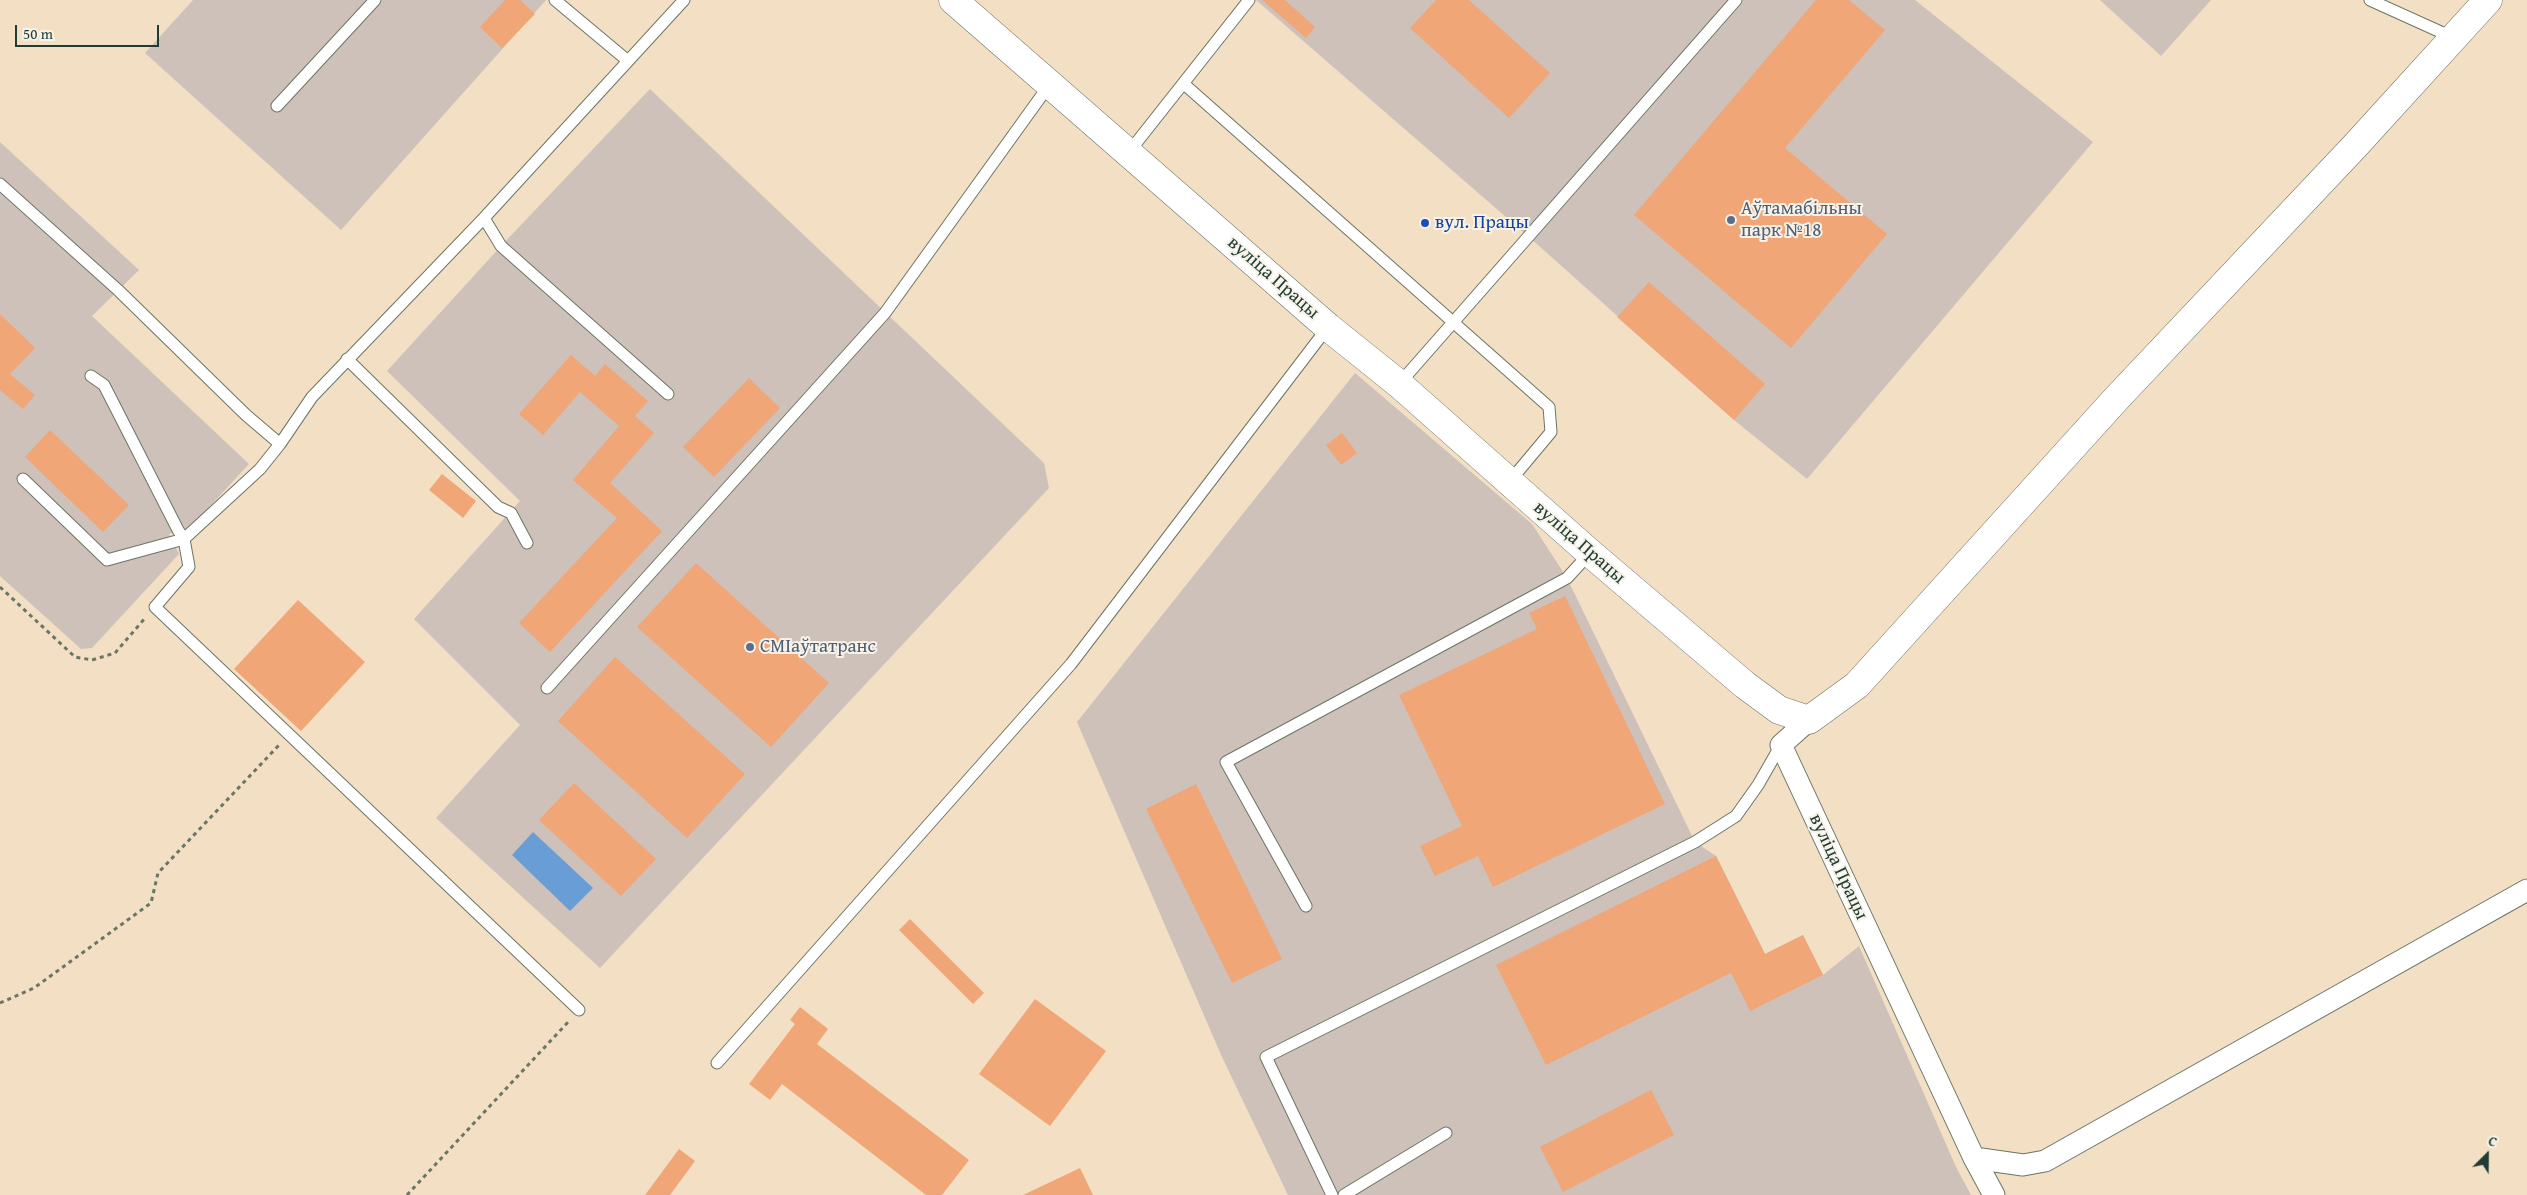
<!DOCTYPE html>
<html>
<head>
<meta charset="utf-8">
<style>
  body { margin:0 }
  #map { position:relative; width:2527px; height:1195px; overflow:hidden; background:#f3dfc4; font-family:"Gentium Book Plus",serif }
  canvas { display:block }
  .north { position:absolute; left:2462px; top:1130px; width:50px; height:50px; -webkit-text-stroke:4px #f7f3e8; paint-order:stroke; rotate:23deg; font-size:14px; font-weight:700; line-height:20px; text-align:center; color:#1f3d34 }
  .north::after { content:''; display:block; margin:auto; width:18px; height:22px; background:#1f3d34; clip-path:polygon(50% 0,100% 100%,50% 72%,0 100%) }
  .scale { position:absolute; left:15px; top:25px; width:144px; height:22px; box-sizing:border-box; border:2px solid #1f3d34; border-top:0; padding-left:6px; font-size:15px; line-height:18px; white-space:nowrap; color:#1f3d34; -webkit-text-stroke:4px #f7f3e8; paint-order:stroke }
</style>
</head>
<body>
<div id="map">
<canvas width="2527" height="1195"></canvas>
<div class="north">С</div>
<div class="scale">50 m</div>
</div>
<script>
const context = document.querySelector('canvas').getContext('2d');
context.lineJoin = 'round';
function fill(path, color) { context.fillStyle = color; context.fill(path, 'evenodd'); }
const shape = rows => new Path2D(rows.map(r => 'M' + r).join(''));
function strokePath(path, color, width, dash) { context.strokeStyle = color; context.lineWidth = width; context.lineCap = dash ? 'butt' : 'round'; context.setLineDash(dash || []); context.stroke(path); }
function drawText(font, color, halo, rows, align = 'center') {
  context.font = font + ' "Gentium Book Plus",serif'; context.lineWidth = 4; context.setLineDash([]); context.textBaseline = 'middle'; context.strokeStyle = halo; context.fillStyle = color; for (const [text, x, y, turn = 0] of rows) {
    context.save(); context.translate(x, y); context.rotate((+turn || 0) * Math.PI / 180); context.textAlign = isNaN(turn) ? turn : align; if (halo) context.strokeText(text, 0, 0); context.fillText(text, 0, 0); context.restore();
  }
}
const industrial = shape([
  [193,0,546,0,341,230,145,53],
  [1256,0,1915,0,2093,142,1807,479,1734,420,1529,237],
  [2100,0,2211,0,2161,56],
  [650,89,1044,463,1049,488,600,968,436,818,520,725,414,619,520,501,387,371,501,246],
  [0,142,139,270,92,316,249,464,187,531,178,530,169,534,179,554,92,648,81,649,0,576],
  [1355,373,1532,524,1567,578,1695,842,1716,856,1765,954,1803,935,1823,975,1859,946,1956,1167,1971,1195,1288,1195,1222,1057,1077,722]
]);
const water = shape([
  [533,832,593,888,570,911,512,855]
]);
const building = shape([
  [505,0,520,0,535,14,502,48,480,27],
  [1262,0,1285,0,1315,27,1306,38],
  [1436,0,1469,0,1550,73,1509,118,1410,28],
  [1816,0,1849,0,1885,30,1785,148,1887,234,1791,348,1634,215],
  [1649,282,1765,384,1734,420,1617,317],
  [0,314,35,348,10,374,35,395,23,409,0,390],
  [571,355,595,376,605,364,648,401,635,416,654,433,610,483,662,531,550,652,519,623,617,518,573,480,619,426,580,392,543,435,519,414],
  [749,378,780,408,714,477,683,447],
  [50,430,129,505,103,532,25,457],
  [1342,433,1357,453,1341,465,1326,445],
  [442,474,476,501,463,518,429,490],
  [696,563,829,683,771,747,637,627],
  [1565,596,1665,804,1493,887,1478,856,1435,876,1420,846,1462,826,1399,695,1537,629,1529,613],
  [298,600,365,662,301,731,234,669],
  [615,657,745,774,687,838,558,721],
  [574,783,656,859,621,896,539,820],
  [1196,784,1282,959,1232,983,1146,809],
  [1716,856,1765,954,1803,935,1823,975,1750,1011,1731,973,1546,1065,1496,965],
  [910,919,984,993,973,1004,899,930],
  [1035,999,1106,1051,1050,1126,979,1074],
  [800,1007,828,1029,817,1044,969,1160,942,1195,926,1195,782,1084,770,1100,749,1084,795,1024,790,1020],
  [1651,1090,1674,1135,1563,1192,1540,1147],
  [679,1149,695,1161,670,1195,645,1195],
  [1080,1168,1093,1195,1023,1195]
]);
const path = shape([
  [0,587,75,657,92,660,115,653,146,617],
  [0,1003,34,988,151,903,158,873,280,744],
  [407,1195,570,1020]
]);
const lane = shape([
  [555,0,628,61],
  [2370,0,2454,38],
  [1184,84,1549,407,1551,432,1510,481],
  [277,106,375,0],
  [1129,152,1249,0],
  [0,184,118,290,246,415,280,444,312,397,484,218,684,0],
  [484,218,501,246,668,394],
  [347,359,498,507,511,513,527,543],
  [91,376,104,385,178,530,184,539,189,567,155,607,579,1010],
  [1399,384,1736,0],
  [23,479,107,560,184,539,260,469,280,444],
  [547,688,885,313,1050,84],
  [1306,906,1226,762,1567,578,1590,553],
  [717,1063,1071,664,1328,327],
  [1332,1195,1266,1057,1695,842,1736,816,1758,785,1781,745],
  [1344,1195,1446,1133]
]);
const street = shape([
  [1809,720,1781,745,1974,1158,1994,1195],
  [1974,1158,2023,1165,2045,1161,2527,890]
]);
const secondary = shape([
  [953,0,1328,327,1399,384,1590,553,1745,685,1779,710,1809,720,1857,685,2116,399,2355,146,2488,0]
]);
const markers = [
  [1731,220,5,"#5c6f8a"],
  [1425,223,5,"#1a4fb4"],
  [750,647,5,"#5c6f8a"]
];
const serviceNames = [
  ["Аўтамабільны",1741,209],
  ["парк №18",1741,231],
  ["СМІаўтатранс",760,647]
];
const transitNames = [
  ["вул. Працы",1435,223]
];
const streetNames = [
  ["вуліца Працы",1273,278,41],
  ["вуліца Працы",1579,543,41],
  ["вуліца Працы",1838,867,65]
];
fill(industrial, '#cec1ba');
fill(water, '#689ed5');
fill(building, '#f0a677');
strokePath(lane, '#697666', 13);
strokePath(street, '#697666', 23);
strokePath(secondary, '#697666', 29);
strokePath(path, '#697666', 3, [4, 4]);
strokePath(lane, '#fff', 11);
strokePath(street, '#fff', 21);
strokePath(secondary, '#fff', 28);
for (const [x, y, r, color] of markers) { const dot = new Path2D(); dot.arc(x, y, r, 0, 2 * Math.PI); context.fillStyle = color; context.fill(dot); strokePath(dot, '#f7f3e8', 2); }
drawText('19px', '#4e5e75', '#f7f3e8', serviceNames, 'left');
drawText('19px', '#164399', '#f7f3e8', transitNames, 'left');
drawText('19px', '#1f3d34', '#f7f3e8', streetNames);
</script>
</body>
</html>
